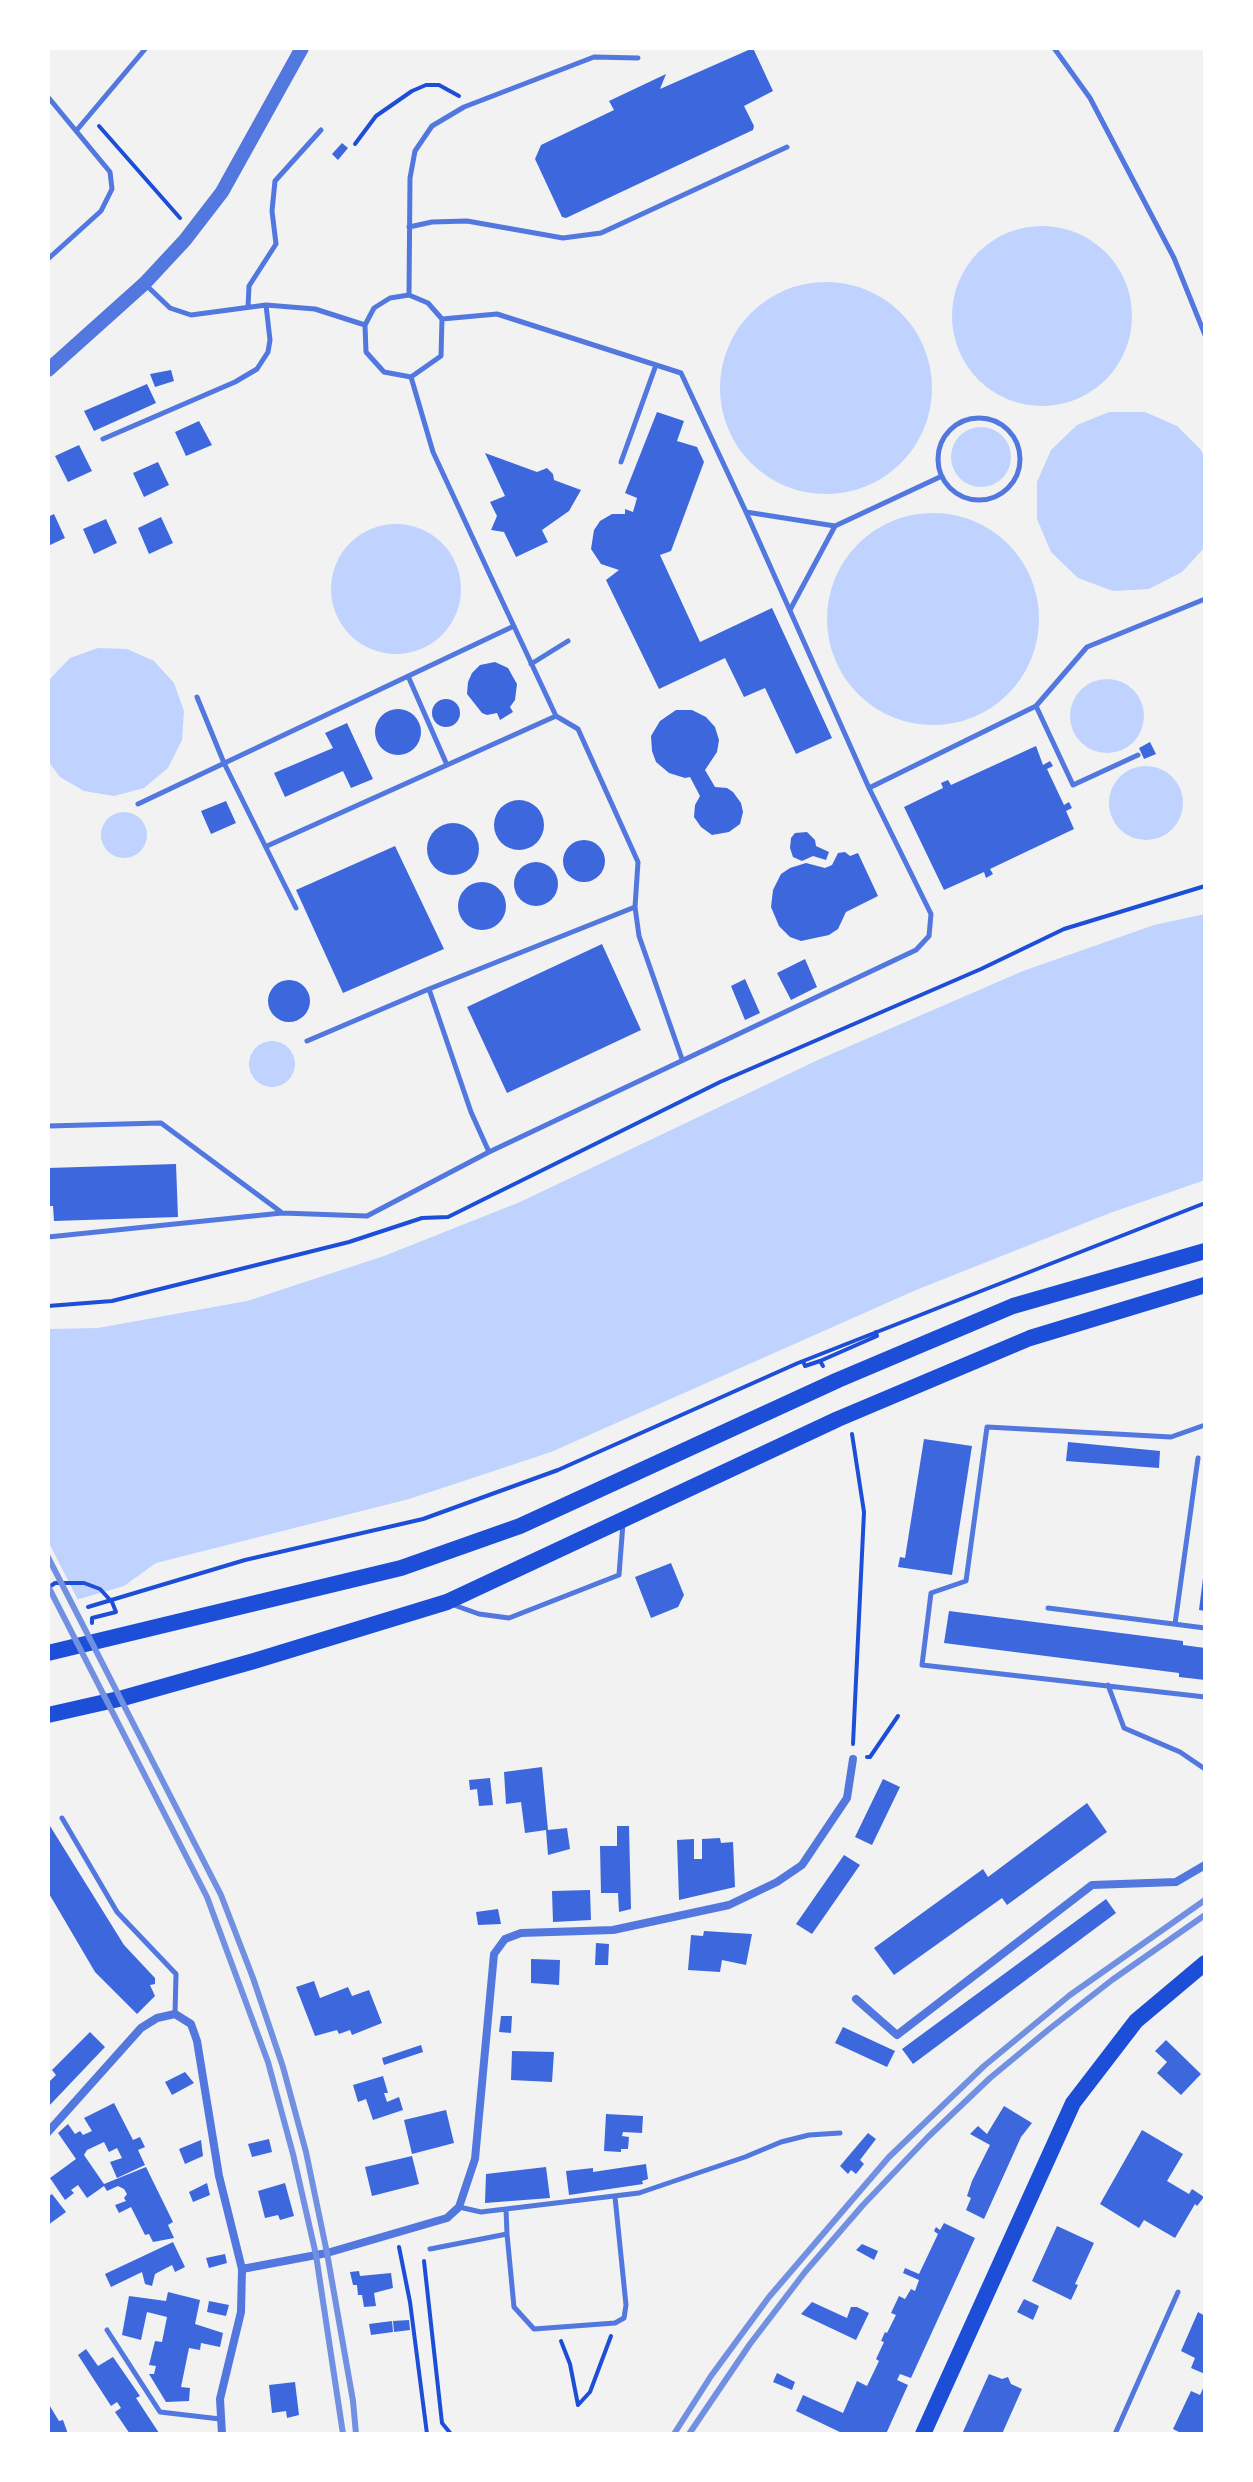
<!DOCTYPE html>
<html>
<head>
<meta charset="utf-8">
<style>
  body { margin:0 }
  #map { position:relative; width:1253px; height:2482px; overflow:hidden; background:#f2f2f2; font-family:"Exo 2",sans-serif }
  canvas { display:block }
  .frame { position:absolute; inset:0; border:50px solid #fff; pointer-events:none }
</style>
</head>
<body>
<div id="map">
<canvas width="1253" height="2482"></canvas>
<div class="frame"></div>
</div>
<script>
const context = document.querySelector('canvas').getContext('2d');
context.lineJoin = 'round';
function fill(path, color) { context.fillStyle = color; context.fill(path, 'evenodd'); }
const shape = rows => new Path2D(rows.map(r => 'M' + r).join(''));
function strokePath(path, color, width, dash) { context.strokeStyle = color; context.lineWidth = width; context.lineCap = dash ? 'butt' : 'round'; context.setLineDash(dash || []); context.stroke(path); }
const water = shape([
  '952 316a90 90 0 1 1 180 0a90 90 0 1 1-180 0Z',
  '720 388a106 106 0 1 1 212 0a106 106 0 1 1-212 0Z',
  [1109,412,1145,412,1177,426,1201,450,1205,458,1205,547,1182,572,1149,589,1113,591,1078,578,1051,552,1037,519,1037,482,1051,450,1077,425],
  '951 457a30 30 0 1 1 60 0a30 30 0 1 1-60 0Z',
  '827 619a106 106 0 1 1 212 0a106 106 0 1 1-212 0Z',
  '331 589a65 65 0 1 1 130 0a65 65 0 1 1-130 0Z',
  [98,648,127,649,154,661,174,683,184,711,182,740,168,768,144,788,114,796,84,791,60,777,48,761,48,681,70,658],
  '1070 716a37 37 0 1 1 74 0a37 37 0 1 1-74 0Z',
  '1109 803a37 37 0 1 1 74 0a37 37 0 1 1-74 0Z',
  '101 835a23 23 0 1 1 46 0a23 23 0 1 1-46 0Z',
  [1205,914,1205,1180,1110,1213,916,1290,551,1452,409,1499,156,1563,124,1586,48,1608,48,1329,98,1328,247,1301,384,1256,520,1202,820,1059,1023,971,1154,925],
  '249 1064a23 23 0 1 1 46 0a23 23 0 1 1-46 0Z'
]);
const pier = shape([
  [48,1541,80,1604,49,1612,48,1611]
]);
const building = shape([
  [753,48,773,91,744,106,754,126,753,130,566,218,562,217,535,159,541,145,614,110,609,101,666,74,660,89],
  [342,143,348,148,338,160,332,154],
  [171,370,174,381,155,387,150,374],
  [147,384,156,403,94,431,84,411],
  [657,412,684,421,677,441,697,447,704,462,671,551,660,555,700,642,772,608,832,738,796,754,765,688,744,697,725,658,659,689,606,580,619,570,601,564,591,549,594,530,600,521,612,514,625,514,625,509,633,512,637,498,625,493],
  [199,421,212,445,186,456,175,432],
  [79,445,92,471,68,482,55,456],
  [485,453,537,472,547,468,553,474,554,480,581,490,569,511,542,530,548,542,516,557,504,532,491,530,497,516,490,502,505,496],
  [158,462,169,485,144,497,133,473],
  [54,514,65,538,48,546,48,517],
  [161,517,173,543,149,554,138,528],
  [106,519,117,543,94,554,83,529],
  [495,662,508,668,517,684,515,700,510,707,513,712,500,720,497,713,487,715,482,713,467,694,468,682,472,673,480,665],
  '432 713a14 14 0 1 1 28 0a14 14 0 1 1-28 0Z',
  '375 732a23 23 0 1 1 46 0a23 23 0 1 1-46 0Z',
  [676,710,692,710,706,717,715,727,719,740,717,752,705,770,715,787,727,788,733,792,741,803,743,812,740,824,729,832,712,835,701,827,694,817,695,805,700,796,690,777,685,778,669,773,656,762,652,751,651,736,660,721],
  [347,723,373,779,351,788,343,771,285,797,274,773,333,748,325,733],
  [1150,742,1156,754,1144,759,1139,748],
  [1036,746,1043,765,1050,761,1053,766,1047,769,1064,805,1069,802,1072,808,1066,811,1074,829,990,869,993,874,986,878,984,872,944,890,904,807,943,788,941,783,948,780,951,785],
  '494 825a25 25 0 1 1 50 0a25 25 0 1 1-50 0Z',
  [226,801,236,823,211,834,201,811],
  '427 849a26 26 0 1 1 52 0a26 26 0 1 1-52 0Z',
  [807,832,815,840,816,846,829,852,826,860,813,856,802,861,793,857,790,848,791,838,795,833],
  '563 861a21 21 0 1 1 42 0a21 21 0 1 1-42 0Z',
  [395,846,444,949,343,993,296,890],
  [845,852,850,856,858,853,878,896,846,912,838,929,829,935,801,941,790,937,779,926,771,907,773,890,781,874,790,868,806,863,825,868,832,865,838,853],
  '514 884a22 22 0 1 1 44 0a22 22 0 1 1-44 0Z',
  '458 906a24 24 0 1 1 48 0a24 24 0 1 1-48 0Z',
  [602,944,641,1030,507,1093,467,1007],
  [805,959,817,987,791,1000,777,973],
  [745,979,760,1013,745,1020,731,986],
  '268 1001a21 21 0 1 1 42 0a21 21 0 1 1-42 0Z',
  [176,1164,178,1217,54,1221,53,1206,48,1206,48,1168],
  [924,1439,972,1446,952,1575,898,1567,900,1557,905,1558],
  [1068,1442,1160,1451,1159,1468,1066,1461],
  [671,1563,684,1595,678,1607,651,1618,635,1577],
  [1203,1578,1205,1578,1205,1611,1199,1610],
  [949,1611,1183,1641,1183,1645,1205,1648,1205,1680,1179,1677,1179,1673,944,1643],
  [542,1767,548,1830,567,1828,570,1849,548,1855,546,1830,525,1833,521,1802,506,1804,504,1772],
  [490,1778,493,1805,479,1806,477,1789,470,1790,469,1780],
  [883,1779,900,1787,872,1845,855,1837],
  [1087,1803,1107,1832,1007,1905,1002,1898,894,1975,874,1948,983,1869,988,1877],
  [50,1826,124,1945,155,1978,155,1984,150,1985,155,1996,137,2014,95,1972,48,1892,48,1827],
  [617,1826,629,1826,631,1909,619,1912,618,1893,601,1893,600,1846,617,1846],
  [720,1838,721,1843,733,1842,735,1887,679,1900,677,1840,694,1839,694,1859,702,1859,702,1839],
  [844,1855,860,1865,812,1934,796,1924],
  [590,1890,591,1920,553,1922,552,1891],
  [1106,1899,1116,1913,913,2064,902,2049],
  [498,1909,501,1924,478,1925,476,1912],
  [704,1931,752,1934,746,1965,722,1960,720,1972,688,1970,691,1935,703,1936],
  [596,1943,609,1944,608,1965,595,1965],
  [531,1959,560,1960,559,1985,531,1983],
  [314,1981,320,1998,348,1987,352,1996,369,1990,382,2023,352,2035,350,2030,339,2034,337,2030,315,2036,296,1987],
  [501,2016,512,2016,511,2033,499,2032],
  [843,2027,895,2051,887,2067,835,2043],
  [90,2032,105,2047,48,2107,48,2083,56,2075,52,2070],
  [1166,2040,1201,2074,1181,2095,1157,2073,1167,2062,1155,2051],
  [421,2045,423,2052,384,2065,382,2058],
  [512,2051,554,2052,552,2082,511,2080],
  [185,2072,194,2083,172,2095,165,2082],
  [383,2076,388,2093,384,2093,387,2102,399,2097,403,2110,373,2120,366,2099,358,2102,353,2085],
  [114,2103,133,2140,140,2137,145,2147,138,2150,145,2165,117,2178,110,2162,122,2158,117,2148,109,2152,104,2142,87,2150,84,2155,104,2184,146,2167,173,2222,168,2225,174,2238,153,2242,149,2234,145,2235,131,2207,119,2213,115,2205,126,2201,124,2198,127,2194,124,2189,118,2186,107,2191,104,2186,87,2198,78,2185,71,2190,74,2193,65,2200,50,2178,76,2159,58,2133,68,2124,75,2134,80,2131,83,2135,92,2131,84,2118],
  [1004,2106,1032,2123,1021,2137,984,2219,966,2210,971,2198,967,2196,972,2181,990,2145,970,2134,978,2126,987,2134],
  [446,2110,454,2143,412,2154,404,2120],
  [606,2114,643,2116,642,2133,623,2132,622,2136,629,2137,628,2149,621,2149,621,2152,604,2151],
  [1142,2130,1183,2154,1167,2181,1189,2194,1192,2189,1204,2197,1197,2206,1195,2204,1175,2238,1144,2220,1139,2228,1100,2204],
  [868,2133,876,2139,860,2160,864,2164,856,2174,851,2170,848,2174,840,2166],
  [269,2139,272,2152,252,2157,248,2144],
  [201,2140,203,2156,185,2164,179,2149],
  [412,2156,419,2184,372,2196,365,2167],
  [646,2164,648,2179,642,2181,643,2184,569,2195,566,2171,593,2168,593,2172],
  [546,2167,550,2198,485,2203,486,2174],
  [207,2183,210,2195,193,2202,189,2192],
  [285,2183,294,2216,280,2220,278,2215,265,2218,258,2191],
  [52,2194,66,2212,48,2225,48,2197],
  [944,2223,975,2238,911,2378,900,2374,897,2380,908,2385,886,2434,844,2434,796,2411,803,2395,843,2413,857,2381,867,2386,879,2361,876,2359,884,2342,881,2341,885,2332,887,2333,896,2315,891,2313,899,2296,905,2299,911,2289,915,2291,919,2280,903,2273,905,2268,919,2274,938,2234,934,2231,936,2227,940,2230],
  [1057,2226,1094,2243,1075,2284,1078,2285,1071,2300,1032,2281],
  [173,2242,185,2267,175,2272,172,2265,155,2274,152,2286,145,2284,142,2272,111,2287,105,2274],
  [862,2244,878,2251,874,2260,856,2250],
  [225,2254,227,2263,209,2268,206,2258],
  [359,2271,360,2276,391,2273,393,2288,374,2293,376,2306,364,2307,362,2295,358,2295,357,2285,353,2285,350,2272],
  [168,2292,200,2300,195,2324,223,2333,220,2347,201,2343,200,2350,189,2348,181,2387,190,2388,189,2401,166,2402,149,2374,154,2374,156,2366,149,2365,155,2341,162,2342,167,2317,147,2312,141,2340,122,2335,129,2296,166,2301],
  [1024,2299,1039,2306,1033,2320,1017,2312],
  [209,2301,229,2305,226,2316,207,2312],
  [812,2302,847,2318,851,2307,857,2307,869,2313,856,2340,801,2314],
  [1198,2312,1205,2316,1205,2374,1191,2368,1195,2358,1181,2351],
  [409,2320,410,2330,394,2332,393,2321],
  [392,2321,393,2332,371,2335,369,2324],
  [86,2349,98,2366,113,2357,140,2396,136,2398,159,2433,130,2434,115,2412,121,2408,117,2402,111,2406,78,2355],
  [777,2373,795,2382,792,2390,773,2382],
  [989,2374,1002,2379,1008,2377,1011,2384,1022,2389,1002,2434,962,2434],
  [295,2382,299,2415,287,2418,286,2411,272,2413,269,2385],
  [1205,2384,1205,2434,1183,2434,1173,2429,1191,2391,1200,2395],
  [48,2403,59,2421,63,2420,68,2434,48,2434]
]);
const path = shape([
  [99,126,180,218],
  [355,144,376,116,412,91,426,85,439,85,459,96],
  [48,1306,112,1301,349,1242,422,1218,448,1217,720,1082,981,969,1064,929,1205,886],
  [803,1361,805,1366,820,1361],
  [823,1366,820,1361,877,1336,876,1332],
  [852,1434,864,1512,853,1744],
  [48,1588,55,1583,84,1583,100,1589,112,1602,116,1612,92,1618,92,1623],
  [88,1607,245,1560,423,1519,558,1470,798,1363,1205,1203],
  [867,1757,870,1757,898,1716],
  [399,2247,410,2302,427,2434],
  [424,2261,442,2423,451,2434],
  [561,2341,570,2364,578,2405,590,2392,611,2336]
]);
const service = shape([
  [1054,48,1090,98,1174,258,1205,335],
  [48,97,110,172,112,189,101,211,48,259],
  [76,131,146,48],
  [409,227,432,222,467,221,563,238,601,233,787,147],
  [147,286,170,308,191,315,266,305,315,309,365,325],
  [409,295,410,178,415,151,432,126,464,107,594,57,638,58],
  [409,295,428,303,442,319,441,356,411,377,384,372,366,352,365,325,374,308,390,298,409,295],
  [248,307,249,286,276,244,272,211,275,181,321,130],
  [411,377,433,452,489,573,556,716,578,729,638,862,635,907,639,936,682,1059],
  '938 459a41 41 0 1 1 82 0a41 41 0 1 1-82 0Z',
  [103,439,235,382,257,369,268,352,270,340,266,305],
  [621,462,656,365],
  [746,512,835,526,790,610],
  [835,526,942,476],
  [531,664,568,641],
  [408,676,447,765],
  [197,697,224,763,296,908],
  [1036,706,1087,647,1205,599],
  [869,788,1036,706,1073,785,1138,755],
  [138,804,514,626],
  [267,846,556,716],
  [429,989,471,1112,489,1152],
  [307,1041,429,989,635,907],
  [48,1126,161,1123,281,1212],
  [48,1237,282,1213,367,1216,489,1152,916,950,929,936,931,914,869,788,746,512,681,373,497,314,442,319],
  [1205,1425,1171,1437,987,1427,966,1581,931,1593,922,1665,1205,1697],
  [451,1604,479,1614,509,1618,619,1575,623,1523],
  [1048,1608,1205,1628],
  [1175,1624,1198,1458],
  [1108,1685,1124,1728,1180,1752,1205,1769],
  [62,1818,117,1912,176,1974,175,2014],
  [459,2207,481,2212,639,2193,745,2157,781,2142,809,2135,840,2133],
  [506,2209,507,2234],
  [430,2249,507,2234,514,2307,534,2329,615,2323,624,2318,626,2305,615,2197],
  [107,2330,160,2412,220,2419],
  [1115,2434,1178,2292]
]);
const minor = shape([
  [856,1999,897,2035,1092,1885,1176,1882,1205,1865],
  [48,2132,141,2028,157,2018,175,2014,191,2024,197,2041,219,2176,242,2269,241,2312,220,2399,222,2434],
  [242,2269,327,2253,447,2218,459,2207,475,2159,494,1954,505,1939,521,1933,613,1930,729,1905,777,1882,802,1865,847,1798,853,1759]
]);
const tertiary = shape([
  [48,370,145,283,185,240,222,192,302,48]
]);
const secondary = shape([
  [923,2434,1073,2103,1136,2021,1205,1963]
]);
const primary = shape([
  [48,1653,401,1568,520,1526,838,1380,1013,1306,1205,1251],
  [48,1715,123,1698,254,1661,447,1602,838,1419,1030,1338,1205,1285]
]);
const rail = shape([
  [48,1557,221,1895,253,1978,283,2067,306,2152,327,2253,353,2401,356,2434],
  [48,1586,207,1897,268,2062,293,2154,316,2255,343,2434],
  [674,2434,711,2376,769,2297,889,2157,984,2066,1070,1995,1205,1900],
  [689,2434,750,2344,805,2272,863,2205,928,2137,990,2078,1048,2030,1112,1980,1205,1915]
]);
fill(water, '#bfd3fe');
fill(pier, '#f2f2f2');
fill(building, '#3d67dc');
strokePath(path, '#1d4ed8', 4);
strokePath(service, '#5277de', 5);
strokePath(minor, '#5277de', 8);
strokePath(tertiary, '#5277de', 14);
strokePath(secondary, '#1d4ed8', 16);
strokePath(primary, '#1d4ed8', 16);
strokePath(rail, '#7290e2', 6);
</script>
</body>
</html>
